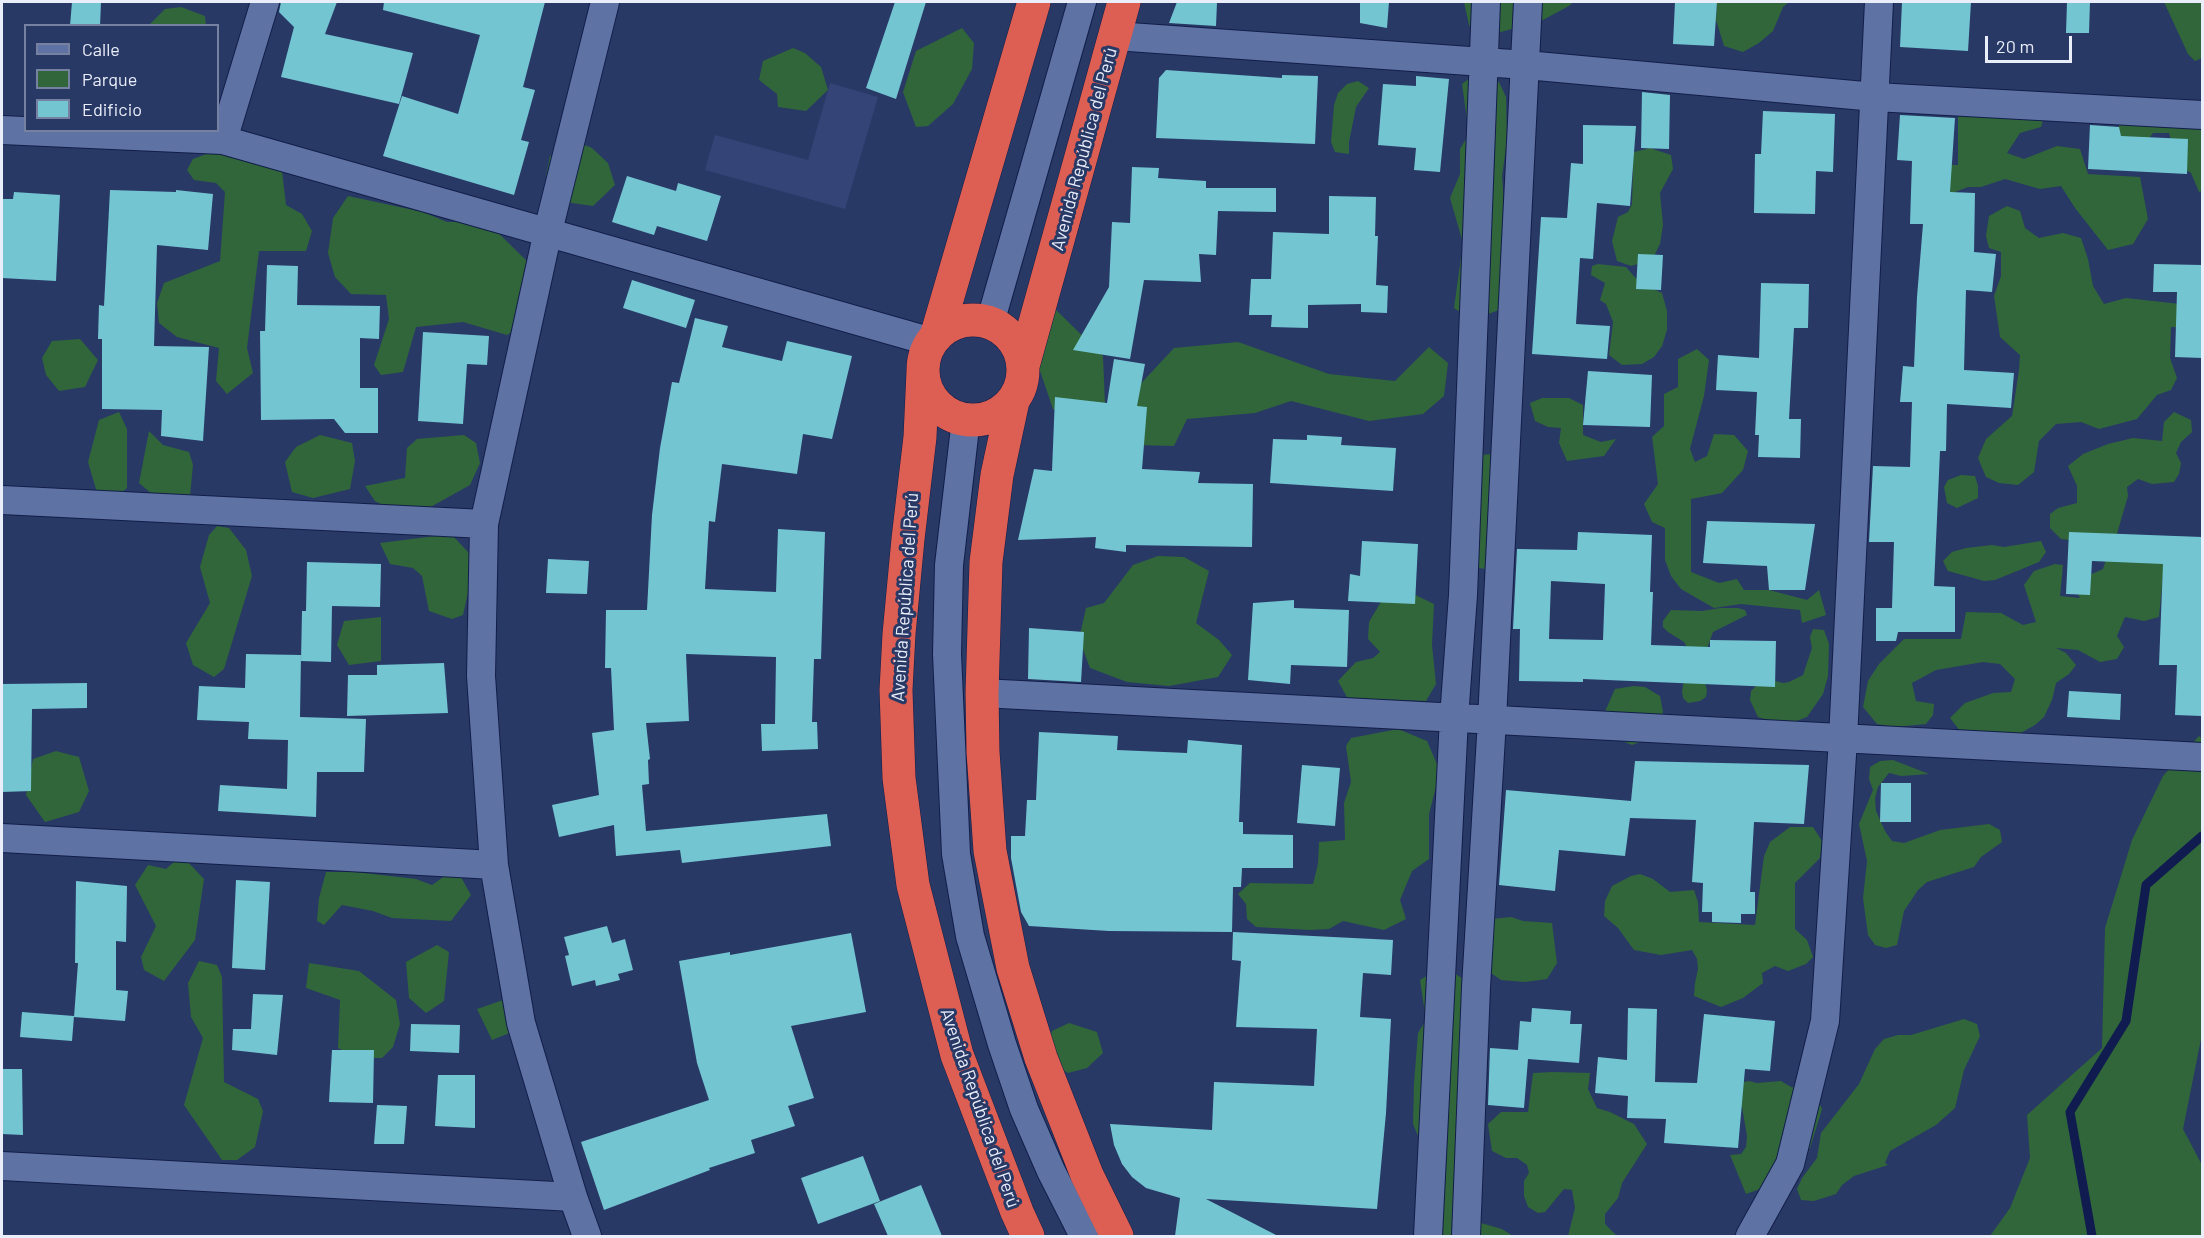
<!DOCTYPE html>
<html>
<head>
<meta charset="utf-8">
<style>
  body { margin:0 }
  #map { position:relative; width:2204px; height:1238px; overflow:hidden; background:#293966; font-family:Barlow,sans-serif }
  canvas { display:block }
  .frame { position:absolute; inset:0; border:3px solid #eaeefa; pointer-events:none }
  .legend { position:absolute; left:24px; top:24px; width:195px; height:108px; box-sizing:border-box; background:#293966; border:2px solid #7681a1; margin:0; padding:8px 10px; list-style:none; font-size:18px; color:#eaeefa }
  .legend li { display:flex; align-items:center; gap:12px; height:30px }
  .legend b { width:30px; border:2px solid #7681a1 }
  .scale { position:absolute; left:1985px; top:36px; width:87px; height:27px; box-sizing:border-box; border:3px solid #eaeefa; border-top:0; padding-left:8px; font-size:18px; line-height:21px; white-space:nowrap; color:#eaeefa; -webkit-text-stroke:4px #293966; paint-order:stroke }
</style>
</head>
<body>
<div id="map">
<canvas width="2204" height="1238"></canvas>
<div class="frame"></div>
<ul class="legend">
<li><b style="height:8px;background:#5f72a4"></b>Calle</li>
<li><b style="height:16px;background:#30663a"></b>Parque</li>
<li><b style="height:16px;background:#74c5d2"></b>Edificio</li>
</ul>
<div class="scale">20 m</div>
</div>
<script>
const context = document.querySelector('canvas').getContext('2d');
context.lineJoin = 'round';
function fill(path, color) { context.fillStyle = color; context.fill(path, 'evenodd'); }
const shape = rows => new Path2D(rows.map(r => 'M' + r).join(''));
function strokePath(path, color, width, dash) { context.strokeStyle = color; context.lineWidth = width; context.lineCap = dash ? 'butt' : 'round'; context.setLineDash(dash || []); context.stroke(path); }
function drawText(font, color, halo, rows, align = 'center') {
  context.font = font + ' Barlow,sans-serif'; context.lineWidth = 6; context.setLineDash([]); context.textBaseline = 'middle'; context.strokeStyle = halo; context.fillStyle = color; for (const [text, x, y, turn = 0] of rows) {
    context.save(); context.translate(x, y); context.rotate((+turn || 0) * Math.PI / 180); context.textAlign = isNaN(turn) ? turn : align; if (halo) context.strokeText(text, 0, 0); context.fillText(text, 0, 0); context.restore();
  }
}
const built = shape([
  [830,83,878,97,845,209,705,170,715,135,808,160]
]);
const green = shape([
  [1464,2,1573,2,1569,6,1539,22,1489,35,1475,33,1469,25],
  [1717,2,1789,2,1783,7,1773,31,1759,43,1743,52,1724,46,1716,20],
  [2164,2,2202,2,2202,58,2195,61,2188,54],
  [181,7,205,16,206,25,149,25,165,9],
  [962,28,974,43,972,69,953,104,928,126,916,127,903,92,916,51],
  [793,48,805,53,821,67,828,90,806,111,778,107,777,94,759,80,763,61],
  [1471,77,1499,82,1506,97,1507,141,1502,176,1504,203,1499,310,1472,320,1454,308,1463,243,1450,198,1460,174,1460,149,1469,134,1462,84],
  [1358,81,1369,88,1356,107,1349,142,1349,154,1335,152,1331,142,1334,105,1338,93,1347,84],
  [2121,102,2202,105,2202,191,2199,192,2191,173,2178,165,2169,133,2153,133,2145,144,2118,136],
  [1958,107,2045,114,2041,127,2020,133,2007,153,2024,159,2057,146,2080,149,2088,174,2140,177,2148,219,2133,244,2108,250,2075,208,2061,186,2040,189,2005,179,1981,187,1968,187,1947,195,1926,164,1958,165],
  [580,143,592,148,608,163,615,185,593,206,565,202,564,189,546,176,550,156],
  [1650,148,1671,155,1673,169,1660,193,1663,225,1660,244,1652,260,1631,266,1617,261,1612,241,1618,217,1628,212,1632,204,1633,168,1623,163,1630,153],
  [217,150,282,171,286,205,302,214,312,231,306,251,259,251,247,348,253,373,227,394,216,381,219,348,177,337,159,323,157,303,164,283,220,261,225,192,216,183,194,180,187,170,193,159],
  [348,196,423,212,447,222,486,221,531,265,526,324,507,335,463,322,416,327,403,372,381,375,374,365,389,319,386,295,351,294,335,277,328,253,333,218],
  [2007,206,2020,211,2025,228,2039,238,2063,233,2081,238,2088,259,2093,286,2104,304,2126,298,2198,306,2194,328,2171,327,2170,358,2177,378,2171,390,2157,395,2137,419,2099,429,2081,422,2056,424,2039,441,2034,472,2018,485,1999,483,1986,477,1978,458,1986,439,2012,416,2019,370,2020,355,2000,337,1994,296,2001,276,2001,252,1989,248,1986,236,1989,216],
  [1598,264,1626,267,1640,283,1662,293,1667,311,1667,330,1662,346,1654,357,1642,364,1622,365,1609,355,1613,322,1606,304,1600,300,1605,283,1591,275,1592,266],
  [1052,306,1103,356,1105,405,1132,393,1174,348,1238,342,1329,374,1395,381,1429,347,1448,363,1444,396,1423,414,1369,421,1291,401,1255,413,1187,419,1174,446,1137,445,1071,420,1053,409,1038,365],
  [80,339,98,360,85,387,59,391,46,375,42,358,52,341],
  [1697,349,1709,360,1704,396,1690,449,1695,462,1707,456,1714,434,1734,435,1748,451,1743,470,1722,493,1691,499,1691,572,1719,583,1737,579,1744,590,1769,590,1807,600,1819,590,1826,615,1802,623,1800,610,1741,604,1714,608,1681,589,1671,576,1665,560,1665,528,1652,522,1644,504,1658,484,1652,437,1664,426,1664,394,1678,387,1678,359],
  [1542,398,1569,398,1583,405,1583,435,1601,442,1616,439,1604,456,1567,461,1559,443,1561,428,1548,427,1535,421,1530,403],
  [119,412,127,429,127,488,114,500,98,496,88,462,99,420],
  [2174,412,2191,420,2192,432,2181,442,2176,453,2181,463,2179,474,2174,482,2152,484,2138,479,2127,487,2128,496,2116,537,2095,543,2061,539,2050,528,2050,514,2058,508,2077,503,2077,486,2068,466,2083,454,2108,444,2133,438,2162,441,2164,422],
  [149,431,163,445,189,452,193,465,190,496,165,505,139,483],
  [320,435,352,443,355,461,350,489,313,498,292,492,285,462,296,447],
  [464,435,476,443,480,463,470,485,409,519,375,501,365,486,405,478,407,448,417,439],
  [1493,454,1487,569,1469,567,1469,456],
  [1961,475,1975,476,1978,486,1978,498,1957,508,1947,503,1944,487,1948,480],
  [217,526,229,528,246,550,252,576,224,669,214,677,193,665,186,643,210,603,200,567,209,535],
  [451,534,470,554,474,566,463,615,452,619,429,611,422,576,413,568,390,564,380,543],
  [2041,541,2046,552,2039,562,1995,580,1984,581,1948,571,1943,561,1952,552,1966,548,1992,545,2004,547],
  [2109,550,2165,554,2159,617,2144,621,2125,617,2117,636,2124,647,2117,659,2100,662,2078,650,2056,648,2066,653,2076,665,2069,674,2056,683,2052,700,2044,717,2035,725,2019,734,1964,736,1950,718,1965,703,1993,693,2011,692,2015,679,2000,664,1983,662,1936,670,1912,683,1916,701,1934,704,1933,715,1926,724,1894,727,1877,724,1863,707,1868,681,1879,664,1904,639,1961,639,1966,612,2001,613,2023,625,2036,622,2024,585,2034,571,2055,564,2063,565,2060,596,2080,598,2075,589,2083,578,2103,569],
  [1158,556,1184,557,1209,571,1196,623,1219,640,1232,655,1218,677,1169,686,1127,682,1090,668,1079,639,1086,608,1104,603,1133,565],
  [1403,589,1434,604,1432,645,1436,684,1426,701,1375,699,1352,706,1338,681,1356,662,1373,658,1380,652,1368,639,1369,622,1385,595],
  [1720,608,1738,608,1745,610,1747,615,1713,632,1704,657,1705,683,1707,690,1706,697,1700,701,1688,703,1683,698,1682,691,1689,651,1684,642,1668,632,1663,627,1663,621,1671,610,1702,611],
  [381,617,381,661,349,665,337,645,344,621],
  [1813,629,1824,630,1829,644,1828,676,1823,694,1807,717,1794,722,1775,722,1758,717,1750,700,1751,691,1760,682,1771,680,1783,683,1789,682,1803,675,1812,648,1810,637],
  [1634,686,1645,687,1660,696,1663,712,1659,727,1648,739,1632,745,1618,739,1603,716,1615,689],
  [1398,729,1427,741,1440,771,1429,814,1429,859,1412,871,1400,900,1406,919,1384,930,1343,921,1329,929,1310,930,1256,927,1247,919,1246,904,1238,894,1250,883,1313,884,1318,864,1319,842,1345,840,1344,803,1351,782,1346,746,1351,738],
  [2199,736,2202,739,2202,1034,2183,1129,2202,1165,2202,1236,1990,1236,2010,1208,2030,1158,2027,1115,2102,1048,2105,928,2132,840,2163,776],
  [56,751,79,757,89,791,79,812,45,822,26,795,33,759],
  [1893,760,1929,774,1901,776,1889,773,1878,787,1875,798,1876,811,1885,831,1892,841,1904,843,1940,830,1989,824,2000,830,2002,842,1981,857,1974,867,1927,882,1918,890,1904,911,1897,945,1886,948,1875,945,1868,935,1863,898,1867,861,1859,824,1873,790,1869,779,1870,767,1880,761],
  [1790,827,1813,827,1822,841,1820,858,1795,883,1795,929,1807,940,1813,957,1806,964,1788,971,1775,966,1762,973,1763,983,1743,998,1721,1007,1694,996,1695,983,1698,969,1697,959,1692,950,1661,955,1634,950,1618,928,1604,916,1605,901,1612,886,1631,876,1640,874,1653,879,1670,892,1694,890,1698,902,1699,922,1755,925,1764,856,1770,842],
  [175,861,187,861,204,879,195,940,164,981,144,970,141,957,156,926,135,885,148,865,166,869],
  [456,868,471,895,451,921,392,918,373,911,342,905,324,925,317,921,319,898,326,872,355,872,416,879,432,885],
  [1511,917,1523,921,1552,923,1557,963,1547,979,1525,982,1501,980,1488,971,1492,919],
  [437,945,449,952,444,1001,426,1013,409,998,406,962],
  [199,961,217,965,222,977,224,1082,258,1099,263,1111,255,1147,237,1160,222,1160,184,1105,203,1038,191,1017,188,983],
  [309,963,359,971,396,1000,400,1024,393,1047,382,1058,358,1058,338,1048,340,1000,306,988],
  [1443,966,1476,987,1481,1223,1502,1229,1513,1236,1429,1236,1427,1157,1413,1124,1414,1083,1418,1033,1426,1020,1420,980],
  [506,999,512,1032,492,1040,477,1009],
  [1964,1019,1977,1024,1980,1036,1964,1070,1955,1108,1936,1125,1890,1151,1885,1163,1888,1165,1854,1176,1842,1185,1836,1194,1814,1201,1801,1200,1797,1189,1802,1178,1817,1158,1821,1133,1859,1084,1875,1049,1884,1039,1898,1035,1911,1035],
  [1069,1023,1097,1032,1103,1053,1087,1068,1068,1073,1052,1064,1046,1049,1052,1031],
  [1552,1072,1590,1073,1588,1089,1597,1108,1610,1112,1634,1124,1647,1144,1622,1183,1618,1198,1605,1214,1605,1224,1617,1236,1568,1236,1575,1208,1572,1190,1564,1189,1545,1212,1538,1213,1528,1207,1524,1196,1524,1181,1529,1173,1527,1165,1517,1158,1506,1158,1492,1151,1488,1124,1501,1112,1528,1112,1533,1073],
  [1749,1081,1757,1083,1781,1081,1791,1087,1804,1088,1816,1095,1822,1109,1810,1148,1763,1188,1746,1194,1730,1155,1741,1154,1746,1147,1747,1136,1742,1107,1700,1106,1725,1086]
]);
const stream = shape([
  [2092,1236,2070,1112,2126,1021,2146,885,2202,836]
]);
const building = shape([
  [72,2,101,2,100,26,70,26],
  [281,2,337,2,325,34,413,53,399,104,281,77,294,27,279,12],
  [384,2,545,2,523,87,535,90,521,140,529,142,514,195,383,156,402,96,458,114,480,35,383,10],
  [895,2,926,2,896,99,866,88],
  [1177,2,1217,2,1216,26,1169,23],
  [1360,2,1389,2,1387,28,1360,23],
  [1675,2,1717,2,1714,46,1673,44],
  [1902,2,1971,2,1968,51,1900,47],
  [2067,2,2090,2,2089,33,2066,33],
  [1166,70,1282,78,1282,75,1318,76,1315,144,1156,138,1159,78],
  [1416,76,1449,79,1440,172,1414,170,1416,148,1378,145,1383,84,1416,86],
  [1642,92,1670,95,1669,149,1641,148],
  [1763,111,1835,114,1833,172,1816,171,1815,214,1754,213,1755,154,1761,154],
  [1900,115,1955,118,1950,192,1975,193,1974,252,1996,254,1992,292,1966,290,1964,370,2014,373,2011,408,1947,404,1946,451,1940,451,1934,586,1955,587,1955,632,1898,632,1896,641,1876,641,1876,608,1892,608,1894,542,1869,542,1873,466,1910,467,1912,402,1900,402,1903,366,1914,367,1917,297,1923,224,1910,224,1912,161,1897,160],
  [1583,125,1636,126,1630,206,1597,203,1593,259,1580,258,1576,324,1610,326,1607,359,1532,354,1541,217,1567,218,1571,163,1583,164],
  [2090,125,2119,127,2121,136,2188,139,2187,174,2088,169],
  [1132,167,1159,168,1158,178,1206,181,1206,188,1276,188,1276,212,1218,211,1216,255,1199,254,1201,282,1144,280,1130,359,1073,350,1109,287,1112,222,1130,223],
  [627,176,676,191,678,183,721,196,707,241,657,226,654,235,612,222],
  [110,190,176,192,176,190,213,194,208,250,157,245,154,346,209,347,203,441,161,436,162,410,102,409,102,339,98,339,99,305,104,306],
  [14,192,60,195,56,281,2,278,2,199,13,199],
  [1329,196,1376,197,1375,236,1378,236,1376,285,1388,286,1387,313,1361,312,1361,304,1308,305,1308,328,1271,327,1272,315,1249,315,1251,279,1271,279,1273,232,1329,234],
  [1638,254,1663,255,1661,290,1636,289],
  [2154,264,2202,265,2202,358,2175,357,2177,292,2153,292],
  [267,265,298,266,297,305,380,306,379,339,360,338,360,388,378,388,378,433,345,433,334,419,261,420,260,331,265,331],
  [632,280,695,300,686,328,623,308],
  [1761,283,1809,284,1808,328,1794,328,1789,419,1801,419,1800,458,1758,457,1759,435,1755,435,1757,392,1716,390,1718,355,1759,358],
  [695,318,728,326,722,347,782,361,787,341,852,356,832,439,803,434,797,474,722,464,715,522,709,521,705,589,776,592,778,529,825,532,821,659,814,659,812,722,817,722,818,749,762,751,761,724,775,724,776,657,686,654,689,721,646,723,650,759,648,760,649,784,642,785,646,831,827,814,831,846,682,863,680,850,616,856,614,825,559,837,552,805,599,795,592,733,614,730,611,668,605,668,606,610,647,610,652,515,660,448,672,382,679,383],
  [423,332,489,336,487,365,467,364,463,424,418,421],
  [1114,359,1145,364,1137,406,1147,407,1142,469,1200,472,1198,483,1253,484,1252,547,1126,545,1126,552,1095,548,1096,537,1018,540,1034,469,1052,471,1055,397,1107,403],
  [1588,371,1652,375,1650,427,1583,425],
  [1307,435,1342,437,1341,445,1396,448,1393,491,1270,483,1273,439,1307,440],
  [1707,521,1815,524,1805,590,1769,590,1767,566,1703,563],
  [1578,532,1652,535,1650,592,1653,592,1651,645,1710,647,1710,640,1776,641,1775,687,1583,679,1583,682,1519,681,1520,629,1513,629,1517,549,1577,550],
  [1551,581,1605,584,1603,640,1549,639],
  [2069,532,2202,537,2202,716,2175,715,2177,665,2159,665,2163,564,2092,561,2090,595,2066,594],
  [1362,541,1418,544,1415,604,1348,601,1350,574,1360,576],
  [548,559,589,561,587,594,546,593],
  [307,562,381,564,380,607,332,606,331,662,301,661,302,611,306,611],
  [1294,600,1294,608,1349,610,1347,667,1291,665,1290,684,1248,680,1253,603],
  [1029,628,1084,632,1081,682,1028,679],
  [246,654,301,655,300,717,366,719,364,772,317,772,316,817,218,811,220,785,287,789,288,740,248,739,249,722,197,720,199,686,245,688],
  [444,663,448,713,347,716,348,675,377,675,377,665],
  [87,683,87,708,32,709,31,791,2,792,2,684],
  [2069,691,2121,694,2120,720,2067,717],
  [1039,732,1118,736,1117,750,1187,753,1188,740,1242,745,1239,822,1243,822,1243,834,1293,835,1293,868,1242,868,1241,887,1233,887,1232,932,1109,931,1029,926,1021,912,1011,858,1011,836,1025,836,1027,800,1036,800],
  [1635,761,1809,765,1804,824,1754,822,1750,892,1755,892,1755,914,1741,914,1741,923,1712,922,1712,912,1702,912,1703,883,1692,882,1696,820,1630,818,1625,856,1559,850,1555,891,1499,885,1506,790,1631,801],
  [1302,765,1340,768,1335,826,1297,823],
  [1881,783,1911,783,1911,822,1880,822],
  [236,880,270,882,265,970,232,968],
  [76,881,127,886,126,942,116,941,116,990,128,991,125,1021,74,1017,78,963,75,963],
  [607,926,612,943,625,939,633,970,618,974,620,980,596,986,595,980,572,986,565,956,569,955,564,937],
  [1233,932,1393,940,1391,975,1363,973,1360,1017,1391,1019,1386,1113,1377,1209,1206,1199,1278,1236,1175,1236,1180,1198,1146,1188,1132,1177,1122,1164,1114,1145,1110,1124,1212,1130,1214,1082,1314,1086,1317,1029,1236,1027,1241,961,1232,960],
  [851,933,866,1012,791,1026,814,1098,788,1106,795,1126,751,1140,755,1153,709,1168,710,1170,604,1210,581,1142,709,1100,697,1063,679,961,730,952,730,955],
  [253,994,283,995,277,1055,232,1050,233,1029,251,1029],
  [1532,1008,1571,1011,1570,1024,1582,1024,1579,1063,1528,1059,1524,1108,1488,1105,1490,1048,1518,1050,1520,1021,1531,1022],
  [1628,1008,1657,1009,1655,1082,1697,1083,1704,1014,1775,1021,1770,1071,1745,1069,1738,1148,1664,1143,1666,1119,1627,1118,1628,1096,1595,1093,1598,1057,1627,1060],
  [22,1012,74,1016,72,1041,20,1037],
  [411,1024,460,1025,459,1053,410,1051],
  [332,1050,374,1050,373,1103,329,1102],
  [2,1069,22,1069,23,1135,2,1134],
  [438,1075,475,1075,475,1128,435,1126],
  [377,1105,407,1106,404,1144,374,1144],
  [863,1156,880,1201,818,1224,801,1178],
  [921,1185,942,1236,888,1236,874,1204]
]);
const minor = shape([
  [1115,36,1526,65,1875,97,2202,115],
  [2,130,223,140,932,342],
  [223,140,265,2],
  [990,323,1082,2],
  [966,419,949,565,947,654,956,854,970,936,1002,1044,1024,1109,1051,1171,1084,1236],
  [2,500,484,524],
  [982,693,2202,757],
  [2,838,494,865],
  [2,1166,573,1197],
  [587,1236,573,1197,521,1023,494,865,481,676,484,524,548,231,605,2],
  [1428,1236,1454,718,1463,595,1486,2],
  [1466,1236,1476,987,1492,720,1528,2],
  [1750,1236,1790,1164,1825,1021,1843,739,1879,2]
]);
const highway = shape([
  '923 370a50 50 0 1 1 100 0a50 50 0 1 1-100 0Z',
  [936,337,1034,2],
  [1023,366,1124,2],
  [923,371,920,437,908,539,899,634,896,690,899,778,913,885,957,1055,1017,1212,1028,1236],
  [1013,401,997,475,986,562,982,693,983,752,990,851,1013,968,1041,1058,1087,1175,1117,1236]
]);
const streetNames = [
  ["Avenida República del Perú",1084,149,-75],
  ["Avenida República del Perú",905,597,-86],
  ["Avenida República del Perú",980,1108,71]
];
fill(built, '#344476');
fill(green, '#30663a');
strokePath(stream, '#101c50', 9);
fill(building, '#74c5d2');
strokePath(minor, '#121e49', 30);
strokePath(highway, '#121e49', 34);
strokePath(minor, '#5f72a4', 28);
strokePath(highway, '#dd5e52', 33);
drawText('18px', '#eaeefa', '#293966', streetNames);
</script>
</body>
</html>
